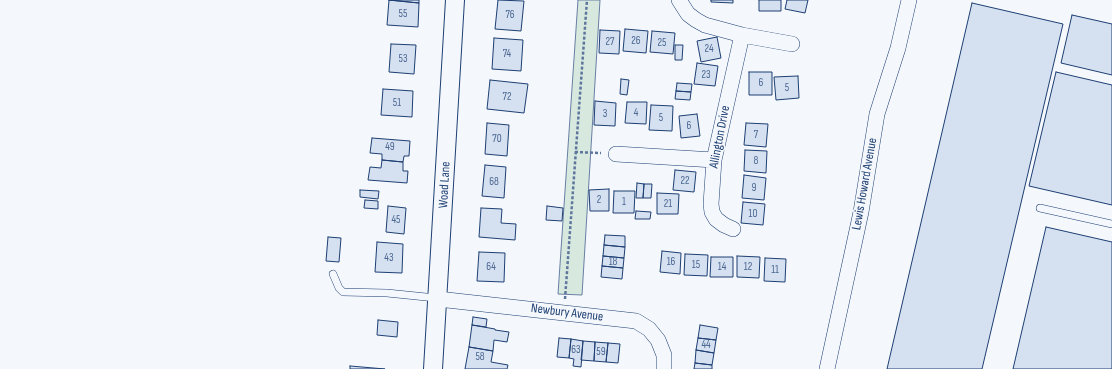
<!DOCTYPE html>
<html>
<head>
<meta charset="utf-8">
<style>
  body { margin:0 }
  canvas { display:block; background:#f4f7fb }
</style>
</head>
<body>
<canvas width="1112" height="369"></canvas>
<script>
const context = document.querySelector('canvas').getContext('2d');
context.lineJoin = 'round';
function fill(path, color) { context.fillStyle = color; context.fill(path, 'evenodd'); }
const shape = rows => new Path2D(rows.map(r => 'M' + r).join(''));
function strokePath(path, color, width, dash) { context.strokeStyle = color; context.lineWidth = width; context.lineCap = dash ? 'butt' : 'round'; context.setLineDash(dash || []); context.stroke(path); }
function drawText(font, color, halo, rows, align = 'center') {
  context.font = font + ' "Sofia Sans Condensed",sans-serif'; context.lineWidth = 3; context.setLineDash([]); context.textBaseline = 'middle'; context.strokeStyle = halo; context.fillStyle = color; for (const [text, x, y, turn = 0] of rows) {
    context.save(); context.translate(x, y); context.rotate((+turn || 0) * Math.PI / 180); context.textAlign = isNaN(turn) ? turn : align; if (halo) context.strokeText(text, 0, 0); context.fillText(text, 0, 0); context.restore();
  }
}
const green = shape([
  [578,0,600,0,582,295,558,294,578,0]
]);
const building = shape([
  [389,0,419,0,419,3,389,0],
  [389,0,419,3,418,27,387,25,389,0],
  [498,0,524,1,521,31,495,29,498,0],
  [711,0,733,0,733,3,711,2,711,0],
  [759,0,781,0,781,11,759,11,759,0],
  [787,0,808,0,805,13,785,9,787,0],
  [972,3,1063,24,982,369,887,369,972,3],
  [1072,15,1112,24,1112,75,1061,63,1072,15],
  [625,29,648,31,646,53,623,51,625,29],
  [600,30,620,31,619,54,599,53,600,30],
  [652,31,675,33,673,54,650,52,652,31],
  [717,37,721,58,701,62,697,41,717,37],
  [494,38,523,40,521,71,492,69,494,38],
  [391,44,416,45,414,74,389,72,391,44],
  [675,45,683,45,682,60,675,60,675,45],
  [697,63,718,66,715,86,694,84,697,63],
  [749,72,772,72,772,95,749,95,749,72],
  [1056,72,1112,85,1112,205,1029,186,1056,72],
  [798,76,799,98,776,100,774,77,798,76],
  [621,79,629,80,627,95,620,94,621,79],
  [490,80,528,84,524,113,487,109,490,80],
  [677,83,692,84,691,92,676,91,677,83],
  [383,89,413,91,412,117,381,115,383,89],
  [676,91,691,92,690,100,675,99,676,91],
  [595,101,616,103,615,126,594,125,595,101],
  [627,102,647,102,646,124,625,123,627,102],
  [651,105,673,106,672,131,649,130,651,105],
  [697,114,700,136,681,138,679,116,697,114],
  [487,123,509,125,507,156,485,154,487,123],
  [746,123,768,124,766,147,744,145,746,123],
  [372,138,410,141,409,156,404,156,403,162,382,160,382,154,370,153,372,138],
  [745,150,767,151,766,173,744,171,745,150],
  [382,160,403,162,403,171,408,171,407,183,368,180,370,167,381,168,382,160],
  [485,165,506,167,504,198,482,196,485,165],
  [675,170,696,172,694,192,673,190,675,170],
  [744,175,766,178,764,200,742,198,744,175],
  [637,183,644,184,643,198,636,198,637,183],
  [644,184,652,184,651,198,643,198,644,184],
  [609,189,609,211,590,211,589,190,609,189],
  [360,190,379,191,378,199,360,197,360,190],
  [614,191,635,191,634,213,613,213,614,191],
  [657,193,679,194,678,214,657,214,657,193],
  [365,200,378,201,378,209,364,208,365,200],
  [743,202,765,204,763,225,741,223,743,202],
  [388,206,406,208,404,234,386,232,388,206],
  [547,206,563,208,562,221,546,220,547,206],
  [481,208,502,209,501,223,516,224,515,240,479,237,481,208],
  [636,211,651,212,650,219,635,219,636,211],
  [1046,227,1112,242,1112,369,1013,369,1046,227],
  [605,235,625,236,625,247,604,245,605,235],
  [328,237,341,238,339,262,326,261,328,237],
  [377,242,403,244,402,273,375,272,377,242],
  [604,245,625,247,624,258,603,256,604,245],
  [662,251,681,253,680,274,660,272,662,251],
  [479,252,505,253,504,282,477,281,479,252],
  [685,254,708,255,707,276,684,275,685,254],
  [603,256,624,258,623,268,602,266,603,256],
  [737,256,760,257,759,278,737,277,737,256],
  [711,257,733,257,733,277,710,277,711,257],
  [765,258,786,259,785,282,764,281,765,258],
  [602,266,623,268,622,279,601,277,602,266],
  [473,317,487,319,486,327,472,325,473,317],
  [378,320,398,322,397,337,377,335,378,320],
  [472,325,495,329,495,330,509,332,507,342,494,340,493,351,469,347,472,325],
  [700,325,718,328,716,340,698,338,700,325],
  [559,338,571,339,569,358,557,357,559,338],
  [698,338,716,340,714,353,696,350,698,338],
  [571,339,583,341,581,367,573,366,574,359,569,358,571,339],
  [583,341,595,342,594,361,581,360,583,341],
  [595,342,608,343,606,362,594,361,595,342],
  [608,343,620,344,618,363,606,362,608,343],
  [469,347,493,351,491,362,508,365,507,369,465,369,469,347],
  [696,350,714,353,712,365,695,363,696,350],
  [695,363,712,365,712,369,694,369,695,363],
  [350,366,385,369,350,369,350,366]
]);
const path = shape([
  [575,152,601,153],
  [565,299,587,0]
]);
const service = shape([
  [1040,208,1112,224],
  [333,274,339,288,343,292,387,293,436,298]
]);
const minor = shape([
  [679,0,688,14,696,20,705,25,742,35,792,44],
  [616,154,714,160],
  [733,229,724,225,716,219,712,212,711,204,714,160,742,35],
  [438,299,636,321,649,329,658,340,664,355,664,369],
  [827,369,861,212,877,114,898,48,909,0]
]);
const tertiary = shape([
  [433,369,455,0]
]);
const numberNames = [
  ["55",403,14],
  ["76",510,15],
  ["26",636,41],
  ["27",610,42],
  ["25",662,43],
  ["24",709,49],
  ["74",507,54],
  ["53",403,59],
  ["23",706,75],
  ["6",761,83],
  ["5",787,88],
  ["72",507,97],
  ["51",397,103],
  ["4",636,113],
  ["3",605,114],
  ["5",661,118],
  ["6",689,126],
  ["7",756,135],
  ["70",497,139],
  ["49",390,147],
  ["8",756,161],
  ["22",685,181],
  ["68",494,182],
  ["9",754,188],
  ["2",599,200],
  ["1",624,202],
  ["21",668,204],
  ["10",753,214],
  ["45",396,220],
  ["43",389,258],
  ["18",613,262],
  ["16",671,262],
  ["15",696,265],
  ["64",491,267],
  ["14",722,267],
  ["12",748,267],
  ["11",775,270],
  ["44",706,345],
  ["63",576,350],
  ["59",601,352],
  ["58",480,357]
];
const streetNames = [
  ["Allington Drive",720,137,-79],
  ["Lewis Howard Avenue",865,184,-80],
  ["Woad Lane",445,185,-87],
  ["Newbury Avenue",567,313,7]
];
fill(green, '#d7e8df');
strokePath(green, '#687fa3', 1);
fill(building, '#d5e0f0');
strokePath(building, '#1d3f73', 1);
strokePath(service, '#1d3f73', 8);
strokePath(minor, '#1d3f73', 16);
strokePath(tertiary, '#1d3f73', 20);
strokePath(path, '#5e769c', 2.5, [3, 2]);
strokePath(service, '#f4f7fb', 7);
strokePath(minor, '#f4f7fb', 15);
strokePath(tertiary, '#f4f7fb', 18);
drawText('11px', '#4b6792', null, numberNames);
drawText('13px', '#1d3f73', '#f4f7fb', streetNames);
</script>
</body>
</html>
